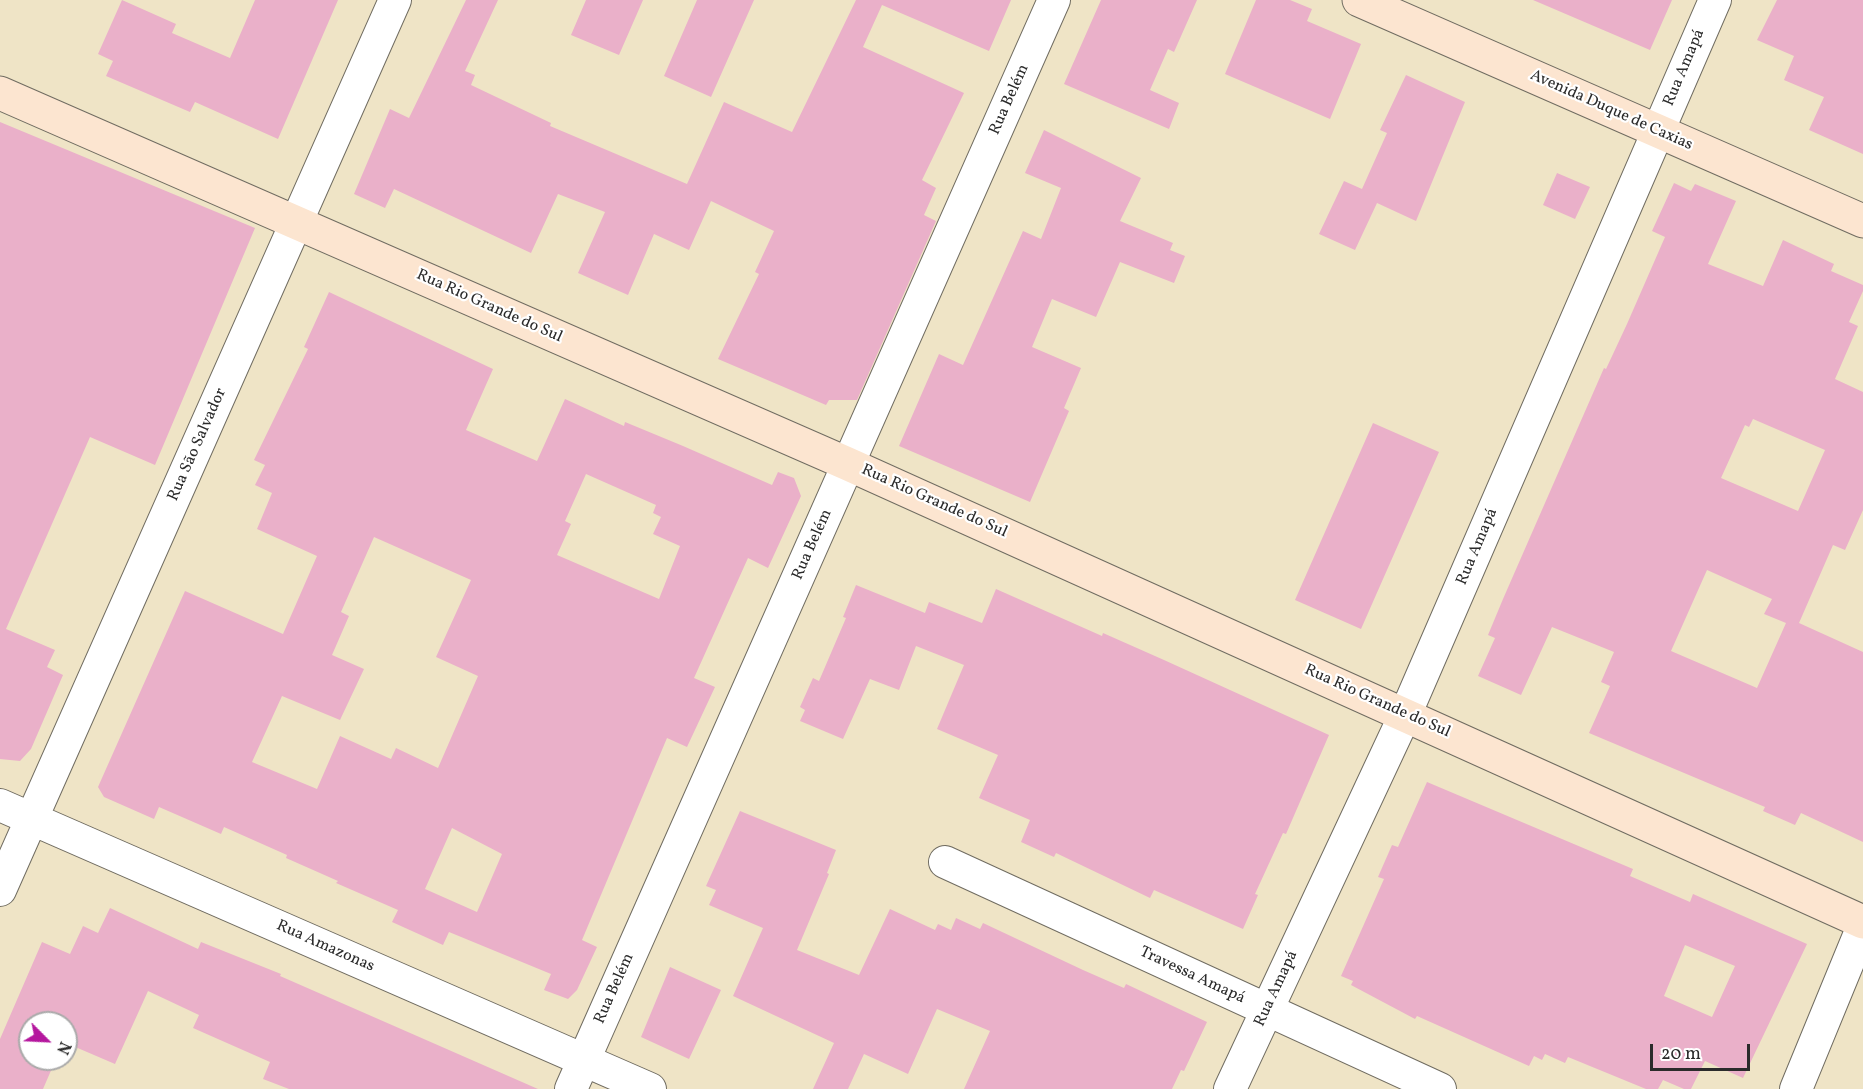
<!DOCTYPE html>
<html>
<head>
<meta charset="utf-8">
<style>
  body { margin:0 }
  #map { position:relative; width:1863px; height:1089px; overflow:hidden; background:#efe4c6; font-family:Vollkorn,serif }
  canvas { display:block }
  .north { position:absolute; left:18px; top:1011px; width:60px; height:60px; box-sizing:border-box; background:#fff; border:2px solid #aaa; border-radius:50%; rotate:114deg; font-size:16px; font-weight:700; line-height:24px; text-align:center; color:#2b2b2b }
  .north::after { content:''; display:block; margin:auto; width:21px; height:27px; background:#b5179e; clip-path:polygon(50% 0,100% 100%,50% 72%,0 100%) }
  .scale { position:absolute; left:1650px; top:1044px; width:100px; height:27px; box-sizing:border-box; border:3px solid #2b2b2b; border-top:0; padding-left:8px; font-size:18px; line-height:21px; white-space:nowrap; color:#2b2b2b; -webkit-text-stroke:4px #fff; paint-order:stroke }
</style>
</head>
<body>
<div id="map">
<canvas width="1863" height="1089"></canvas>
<div class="north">N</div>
<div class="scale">20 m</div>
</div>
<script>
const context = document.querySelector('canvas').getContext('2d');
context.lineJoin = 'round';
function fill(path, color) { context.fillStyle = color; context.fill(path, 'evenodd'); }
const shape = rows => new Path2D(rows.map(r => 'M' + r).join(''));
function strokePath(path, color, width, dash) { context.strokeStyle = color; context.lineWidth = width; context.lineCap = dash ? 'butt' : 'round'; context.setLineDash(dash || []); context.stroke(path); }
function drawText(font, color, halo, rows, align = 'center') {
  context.font = font + ' Vollkorn,serif'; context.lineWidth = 4.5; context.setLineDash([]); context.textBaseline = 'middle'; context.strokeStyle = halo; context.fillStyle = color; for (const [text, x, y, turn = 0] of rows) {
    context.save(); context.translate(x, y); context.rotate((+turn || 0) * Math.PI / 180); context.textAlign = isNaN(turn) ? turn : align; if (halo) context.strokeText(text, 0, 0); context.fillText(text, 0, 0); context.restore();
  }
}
const building = shape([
  [122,0,176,24,172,33,230,58,255,0,338,0,278,139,195,102,190,112,106,76,113,61,98,54],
  [466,0,498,0,465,71,475,75,471,85,551,123,550,126,687,184,724,102,792,132,856,0,1011,0,989,51,882,5,863,47,964,93,922,180,936,188,924,215,936,221,857,400,829,400,826,405,718,359,759,274,755,272,774,231,711,201,689,250,654,234,628,295,578,273,605,212,558,194,531,253,394,189,385,208,354,194,390,109,409,118],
  [586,0,643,0,619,55,571,35],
  [697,0,754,0,711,97,664,76],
  [1101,0,1197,0,1174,52,1168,49,1150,90,1179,103,1169,129,1064,84],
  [1256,0,1290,0,1312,9,1307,21,1361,44,1330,119,1225,74],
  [1533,0,1672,0,1650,50],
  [1777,0,1863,0,1863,154,1809,130,1824,97,1784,80,1794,56,1757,40],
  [1406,75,1465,102,1416,221,1377,203,1355,250,1319,234,1344,181,1362,189,1387,133,1380,130],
  [0,122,255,228,155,465,90,437,6,629,55,650,47,667,63,675,31,749,20,761,0,759],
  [1044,130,1141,178,1120,221,1173,243,1170,250,1185,256,1174,283,1120,262,1096,317,1052,299,1032,347,1081,368,1064,408,1069,411,1030,502,899,446,939,354,963,365,1023,231,1041,239,1061,188,1025,173],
  [1557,173,1590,187,1575,219,1543,205],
  [1674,183,1691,191,1695,184,1736,201,1708,264,1763,286,1783,240,1834,264,1831,271,1863,285,1863,291,1849,322,1858,326,1835,379,1863,392,1863,510,1845,550,1833,545,1799,623,1863,652,1863,842,1801,813,1795,825,1763,811,1765,807,1589,733,1610,686,1601,682,1614,652,1552,627,1521,695,1478,676,1495,638,1488,635,1503,599,1604,368,1606,369,1627,324,1665,237,1652,231],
  [1753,419,1825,450,1798,511,1721,478,1745,425,1749,427],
  [1707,570,1772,599,1764,614,1786,623,1757,688,1671,651],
  [329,292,493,369,466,430,537,461,565,399,624,426,625,422,683,446,772,485,778,472,794,478,801,496,768,568,748,558,694,678,715,687,687,747,667,738,582,940,597,947,577,990,568,999,544,990,551,974,449,932,443,945,392,922,398,910,336,883,338,881,286,858,287,855,224,827,221,834,159,807,154,819,104,797,98,787,185,591,283,634,317,556,257,529,272,493,255,485,265,465,254,460,308,349,304,347],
  [586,474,656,505,653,513,661,517,653,534,680,546,659,599,557,555,571,524,565,521],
  [374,537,471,580,436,657,478,676,438,768,396,748,391,759,340,736,317,789,252,762,282,696,340,720,364,669,332,655,349,616,341,612],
  [452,828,502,854,477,912,425,889],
  [1373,423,1439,452,1361,629,1295,600],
  [856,585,925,613,929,602,982,623,996,589,1102,636,1103,633,1164,660,1329,735,1286,834,1283,833,1255,894,1258,895,1243,929,1154,890,1150,898,1056,853,1054,857,1021,842,1030,820,979,798,998,755,937,729,964,665,916,646,899,690,870,679,843,739,800,721,805,710,800,707,813,678,819,681,846,618,843,617],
  [1427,782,1633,869,1630,876,1690,902,1693,894,1807,944,1743,1078,1705,1061,1691,1089,1684,1089,1663,1080,1658,1089,1646,1089,1568,1057,1565,1063,1545,1054,1542,1060,1534,1056,1529,1066,1417,1016,1415,1019,1351,985,1353,981,1341,976,1384,879,1378,877,1392,845,1398,847],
  [1685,945,1735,966,1712,1017,1664,996],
  [740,811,836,850,827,873,829,874,797,950,859,975,890,909,935,930,938,924,951,930,956,918,980,929,983,923,1083,970,1124,988,1126,984,1207,1022,1184,1071,1181,1070,1172,1089,964,1089,990,1031,937,1009,908,1074,864,1054,848,1089,813,1089,834,1043,733,996,763,928,709,905,716,890,706,886],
  [110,908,198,949,201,942,281,974,280,976,538,1089,289,1089,263,1079,270,1062,193,1028,199,1015,148,991,115,1064,66,1043,66,1023,30,1023,30,1059,56,1059,43,1089,0,1089,0,1039,42,942,70,954,83,926,98,933],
  [670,967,721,990,689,1059,641,1037]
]);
const street = shape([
  [0,805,650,1089],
  [945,862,1440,1089],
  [0,890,395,0],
  [571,1089,1054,0],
  [1230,1089,1405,715,1715,0],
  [1796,1089,1863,926]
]);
const secondary = shape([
  [1359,0,1863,221],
  [0,93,848,464,1863,922]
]);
const streetNames = [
  ["Rua Amapá",1685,68,-67],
  ["Rua Belém",1010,100,-66],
  ["Avenida Duque de Caxias",1611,111,24],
  ["Rua Rio Grande do Sul",489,307,24],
  ["Rua São Salvador",198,445,-66],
  ["Rua Rio Grande do Sul",934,502,24],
  ["Rua Belém",813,545,-66],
  ["Rua Amapá",1478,547,-67],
  ["Rua Rio Grande do Sul",1377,702,24],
  ["Rua Amazonas",325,947,24],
  ["Travessa Amapá",1192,976,25],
  ["Rua Belém",615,989,-66],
  ["Rua Amapá",1277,989,-65]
];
fill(building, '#eab0c9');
strokePath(street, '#706c61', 34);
strokePath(secondary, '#706c61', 35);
strokePath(street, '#fff', 32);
strokePath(secondary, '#fce5d0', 33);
drawText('16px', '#2b2b2b', '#fff', streetNames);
</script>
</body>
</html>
